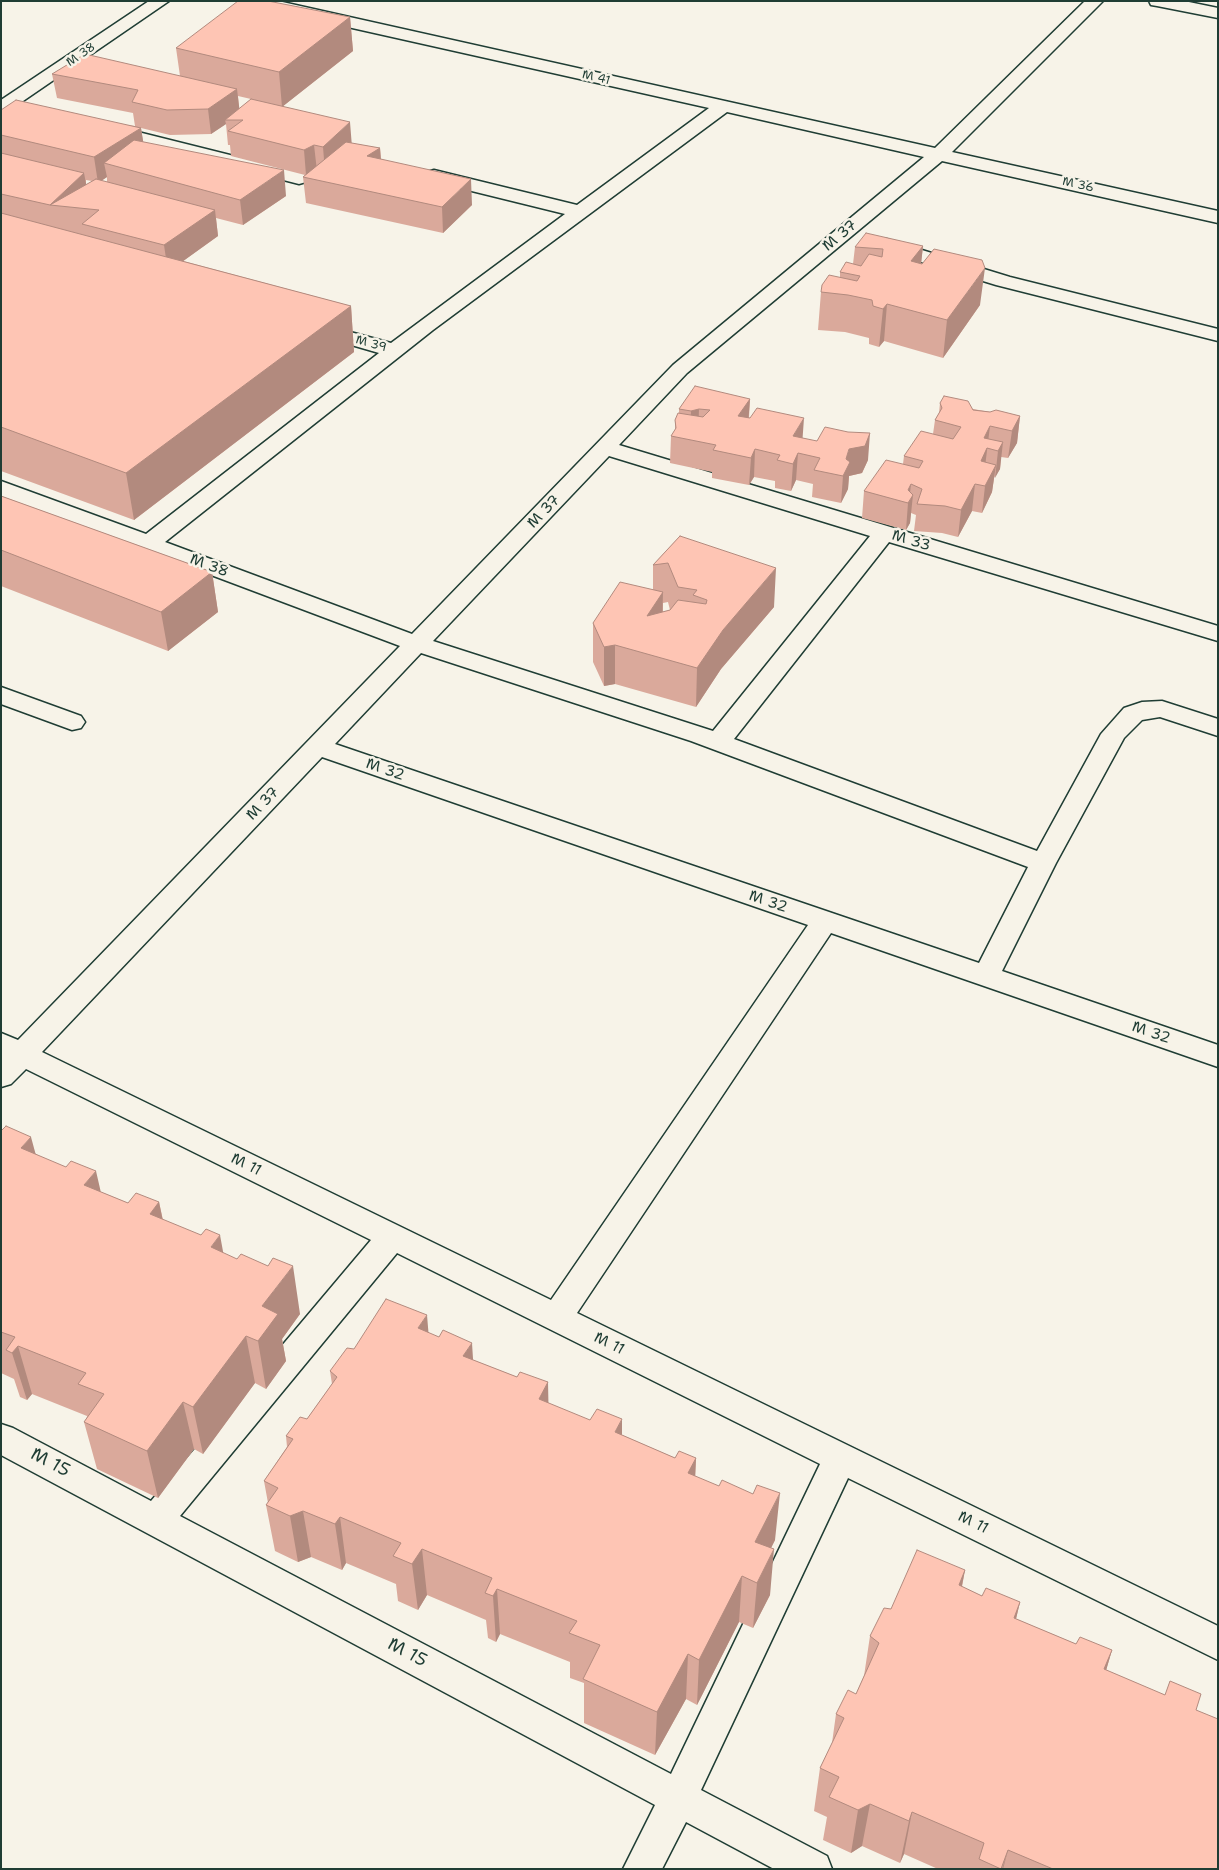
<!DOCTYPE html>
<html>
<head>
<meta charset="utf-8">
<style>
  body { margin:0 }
  #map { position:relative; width:1219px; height:1870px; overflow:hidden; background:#f7f3e8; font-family:"Shantell Sans",sans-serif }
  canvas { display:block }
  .frame { position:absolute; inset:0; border:2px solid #1f3d34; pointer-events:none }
</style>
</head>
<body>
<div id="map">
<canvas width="1219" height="1870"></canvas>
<div class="frame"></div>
</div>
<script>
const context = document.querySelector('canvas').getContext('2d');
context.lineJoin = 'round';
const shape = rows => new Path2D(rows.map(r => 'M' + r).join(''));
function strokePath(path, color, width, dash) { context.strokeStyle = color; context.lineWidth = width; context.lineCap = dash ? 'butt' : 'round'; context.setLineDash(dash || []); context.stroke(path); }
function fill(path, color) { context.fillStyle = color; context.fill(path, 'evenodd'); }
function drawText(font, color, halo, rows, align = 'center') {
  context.font = font + ' "Shantell Sans",sans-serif'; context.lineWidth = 5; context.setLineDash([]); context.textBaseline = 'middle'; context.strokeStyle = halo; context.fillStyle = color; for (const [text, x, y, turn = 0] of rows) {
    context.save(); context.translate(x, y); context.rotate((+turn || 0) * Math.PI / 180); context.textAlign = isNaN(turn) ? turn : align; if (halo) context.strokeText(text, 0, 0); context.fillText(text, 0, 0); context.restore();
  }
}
const street = shape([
  [149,1,169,1,7,112,1,113,1,100,149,1],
  [246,1,278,1,935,148,1085,1,1103,1,952,152,1218,211,1218,223,942,161,687,373,619,445,1218,626,1218,641,889,542,734,739,1037,851,1101,734,1124,708,1142,702,1162,701,1218,719,1218,736,1160,717,1142,720,1124,738,1056,863,1002,971,1218,1045,1218,1067,831,933,577,1313,1218,1626,1218,1660,848,1478,701,1790,827,1856,832,1869,774,1869,686,1822,662,1869,623,1869,655,1805,1,1455,1,1424,13,1428,151,1501,371,1240,26,1069,11,1084,1,1087,1,1033,18,1040,400,646,1,496,1,481,146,534,379,353,310,333,307,329,310,325,317,323,391,343,565,214,427,180,425,176,427,172,434,170,577,205,709,108,254,6,248,5,246,1],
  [727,112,924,157,673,365,412,634,165,542,433,330,727,112],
  [609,456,870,536,713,731,433,641,609,456],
  [421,653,691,741,1028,867,979,963,335,744,421,653],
  [322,757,808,925,551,1300,42,1052,322,757],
  [397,1253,820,1464,671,1774,180,1516,397,1253],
  [1149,1,1184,1,1218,8,1218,18,1157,6,1151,5,1149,1],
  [106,124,306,174,308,178,306,182,299,184,100,133,97,129,100,125,106,124],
  [886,239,1010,277,1218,329,1218,341,996,285,879,249,876,245,879,241,886,239],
  [1,687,81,716,85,722,81,728,72,730,1,704,1,687]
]);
const wall = shape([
  [350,17,353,51,283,106,351,143,380,148,381,159,472,205,443,233,306,203,303,177,305,175,231,156,230,145,228,145,226,124,211,134,170,135,141,128,143,142,286,196,243,225,216,218,218,236,183,261,351,306,354,352,134,520,1,471,1,110,135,126,133,113,57,98,52,74,180,76,176,48],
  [238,96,251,99,239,109],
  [107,177,107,182,101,181],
  [86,180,92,181,86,185],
  [923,246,921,263,980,305,943,358,884,341,879,347,869,344,869,338,845,332,818,330,821,292,840,278,840,272,853,264,855,247],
  [750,399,749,418,802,438,868,460,862,473,849,476,848,489,841,503,812,497,813,484,796,480,791,491,775,488,775,481,754,477,749,485,712,478,712,472,670,463,671,436,675,430,675,420,679,413,679,409],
  [940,403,990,412,1020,416,1017,443,1008,458,1001,457,1000,469,994,478,992,492,982,513,972,511,958,537,942,533,914,531,916,515,911,513,910,523,906,530,862,518,864,491,903,464,904,456,933,434,935,420,939,413],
  [1,496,212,572,218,612,168,651,1,586],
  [680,536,774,607,721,669,696,707,615,684,604,686,593,662,593,623,653,589,653,565],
  [668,602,670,610,663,612,663,603],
  [1,1131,36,1154,101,1192,128,1203,159,1202,163,1220,223,1253,300,1314,282,1339,286,1361,266,1389,255,1383,203,1454,194,1449,158,1498,97,1469,84,1422,87,1417,87,1416,32,1394,27,1400,20,1397,14,1379,1,1373],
  [429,1333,473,1360,517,1377,548,1382,548,1403,675,1458,696,1458,695,1476,775,1540,771,1548,770,1595,753,1628,739,1622,697,1705,686,1699,655,1755,584,1723,584,1683,570,1678,570,1662,500,1634,496,1642,488,1638,486,1620,427,1595,418,1610,398,1601,396,1584,346,1563,342,1570,311,1557,298,1562,275,1551,266,1505,268,1503,264,1481,287,1447,286,1436,307,1419,332,1384,330,1371,354,1349],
  [965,1570,962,1587,982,1596,1020,1602,1016,1619,1076,1644,1112,1650,1106,1670,1196,1710,1218,1869,938,1869,904,1854,900,1863,862,1846,851,1853,823,1840,827,1817,814,1811,820,1768,832,1743,836,1714,856,1694,864,1676,870,1636,891,1609]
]);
const shadedWall = shape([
  [350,17,353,51,282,107,279,72],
  [237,89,240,114,225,120,226,124,211,134,208,109],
  [350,122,352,147,325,172,323,147],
  [141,128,145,153,104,163,107,177,98,183,94,157],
  [314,145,317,171,306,175,304,150],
  [380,148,382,174,367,156],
  [284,170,286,196,243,225,240,200],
  [84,173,89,199,50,205],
  [471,179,472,205,443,233,442,207],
  [215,210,218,236,168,272,164,245],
  [923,246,919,283,911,261],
  [985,268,980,305,943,358,947,320],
  [887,304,884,341,879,347,883,309],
  [351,306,354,352,134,520,126,473],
  [750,399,748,425,738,416],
  [699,409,698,436,690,438,691,411],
  [1020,416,1017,443,1008,458,1012,431],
  [804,418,802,446,793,436],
  [990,426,984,475,978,484,984,438],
  [870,433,868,460,862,473,849,476,848,489,841,503,843,476,846,459,849,449],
  [1003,442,1000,469,995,478,998,451],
  [755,449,754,477,749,485,751,458],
  [798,453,796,480,791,491,793,464],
  [996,465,992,492,982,513,985,486],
  [911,484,909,502,913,495,910,523,906,530,908,503,908,490],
  [975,484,972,511,958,537,961,510],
  [776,568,774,607,721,669,696,707,697,668,723,630],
  [212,572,218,612,168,651,161,612],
  [663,592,662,631,647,616],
  [615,645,615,684,604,686,604,647],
  [31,1137,44,1185,21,1148],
  [96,1171,107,1219,84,1185],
  [159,1202,169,1251,150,1214],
  [220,1235,229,1284,211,1247],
  [293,1266,300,1314,282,1339,286,1361,266,1389,258,1341,262,1306],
  [427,1315,431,1363,418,1328],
  [246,1336,255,1383,203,1454,193,1407],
  [472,1343,475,1390,463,1356],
  [18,1346,32,1394,27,1400,12,1353],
  [548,1382,549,1430,539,1399],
  [183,1402,194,1449,158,1498,147,1451],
  [622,1419,622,1466,615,1432],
  [696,1458,694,1505,688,1473],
  [780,1493,775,1540,754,1582,755,1542],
  [303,1511,311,1557,298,1562,290,1516],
  [340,1517,346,1563,342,1570,335,1524],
  [422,1549,427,1595,418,1610,412,1564],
  [774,1549,770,1595,753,1628,757,1583],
  [965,1570,956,1615,959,1585],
  [742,1576,739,1622,697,1705,699,1660],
  [497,1589,500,1634,496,1642,493,1596],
  [1020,1602,1009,1648,1014,1618],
  [1112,1650,1099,1695,1104,1669],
  [688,1654,686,1699,655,1755,657,1712],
  [870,1804,862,1846,851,1853,858,1810],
  [912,1812,904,1854,900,1863,909,1821],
  [1008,1850,1003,1869,1002,1869]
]);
const building = shape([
  [238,1,268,1,350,17,279,72,176,48,238,1],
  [85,54,237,89,208,109,167,110,132,102,138,90,52,74,85,54],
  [251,99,350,122,323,147,314,145,304,150,228,131,243,120,225,120,251,99],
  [16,100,141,128,94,157,1,135,1,110,16,100],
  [134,140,284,170,240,200,104,163,134,140],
  [346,142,380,148,367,156,471,179,442,207,303,177,346,142],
  [1,153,84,173,50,205,1,194,1,153],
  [96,179,215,210,164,245,82,224,99,210,50,205,96,179],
  [1,213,351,306,126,473,1,427,1,213],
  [866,233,923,246,911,261,922,264,934,249,982,260,985,268,947,320,887,304,883,309,873,306,872,300,848,295,821,292,822,285,829,275,857,281,860,276,840,272,846,262,861,266,869,254,882,257,883,249,855,247,866,233],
  [695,386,750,399,738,416,750,418,757,408,804,418,793,436,817,441,825,427,848,432,870,433,865,446,849,449,846,459,850,462,843,476,814,470,820,458,798,453,793,464,777,460,780,455,755,449,751,458,713,450,716,445,671,436,676,428,675,420,678,413,703,417,710,410,699,409,691,411,679,409,695,386],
  [944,396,968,401,973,410,990,412,996,410,1020,416,1012,431,990,426,984,438,1003,442,998,451,987,448,981,461,996,465,985,486,975,484,961,510,945,506,917,504,922,489,911,484,908,490,913,495,908,503,864,491,886,460,919,468,923,461,904,456,921,431,953,439,961,427,935,420,942,408,940,403,944,396],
  [1,496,212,572,161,612,1,550,1,496],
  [680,536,776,568,723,630,697,668,615,645,604,647,593,623,620,582,663,592,647,616,670,610,678,600,706,604,707,600,693,595,697,590,678,587,668,563,653,565,680,536],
  [6,1126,31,1137,21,1148,66,1167,71,1161,96,1171,84,1185,128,1203,136,1193,159,1202,150,1214,201,1235,206,1229,220,1235,211,1247,237,1259,241,1254,268,1266,273,1258,293,1266,262,1306,278,1314,258,1341,246,1336,193,1407,183,1402,147,1451,84,1422,104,1394,78,1384,86,1373,18,1346,12,1353,6,1350,15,1337,1,1332,1,1131,6,1126],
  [386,1299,427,1315,418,1328,439,1337,443,1330,472,1343,463,1356,517,1377,520,1372,548,1382,539,1399,590,1420,597,1409,622,1419,615,1432,675,1458,679,1451,696,1458,688,1473,719,1486,722,1480,753,1494,757,1485,780,1493,755,1542,774,1549,757,1583,742,1576,699,1660,688,1654,657,1712,583,1679,600,1645,569,1633,577,1621,497,1589,493,1596,485,1593,492,1578,422,1549,412,1564,393,1556,401,1543,340,1517,335,1524,303,1511,290,1516,266,1505,278,1488,264,1481,293,1439,286,1436,300,1417,307,1419,337,1377,330,1371,347,1348,354,1349,386,1299],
  [917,1550,965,1570,959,1585,982,1596,986,1588,1020,1602,1014,1618,1076,1644,1080,1637,1112,1650,1104,1669,1165,1695,1170,1681,1201,1694,1196,1710,1218,1719,1218,1869,1053,1869,1008,1850,1001,1869,979,1859,984,1843,912,1812,909,1821,870,1804,858,1810,829,1797,839,1777,820,1768,844,1718,836,1714,848,1690,856,1694,879,1643,870,1636,884,1608,891,1609,917,1550]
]);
const farStreetnames = [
  ["M 38",81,55,-34],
  ["M 41",596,78,13],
  ["M 36",1078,185,13],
  ["M 39",371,344,16]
];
const streetNames = [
  ["M 37",840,236,-40],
  ["M 37",544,512,-46],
  ["M 33",911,541,17],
  ["M 38",209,566,21],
  ["M 32",385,770,19],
  ["M 37",263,804,-46],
  ["M 32",768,902,19],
  ["M 32",1151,1033,19],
  ["M 11",246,1165,26],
  ["M 11",609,1344,26],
  ["M 11",973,1523,26]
];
const nearStreetnames = [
  ["M 15",50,1463,28],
  ["M 15",407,1653,28]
];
strokePath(street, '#1f3d34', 3);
fill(street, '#f7f3e8');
fill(wall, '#daa99b');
fill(shadedWall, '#b28a7e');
fill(building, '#fec5b4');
strokePath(building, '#b28a7e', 1);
drawText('12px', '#1f3d34', '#f7f3e8', farStreetnames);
drawText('15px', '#1f3d34', '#f7f3e8', streetNames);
drawText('18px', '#1f3d34', '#f7f3e8', nearStreetnames);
</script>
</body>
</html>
